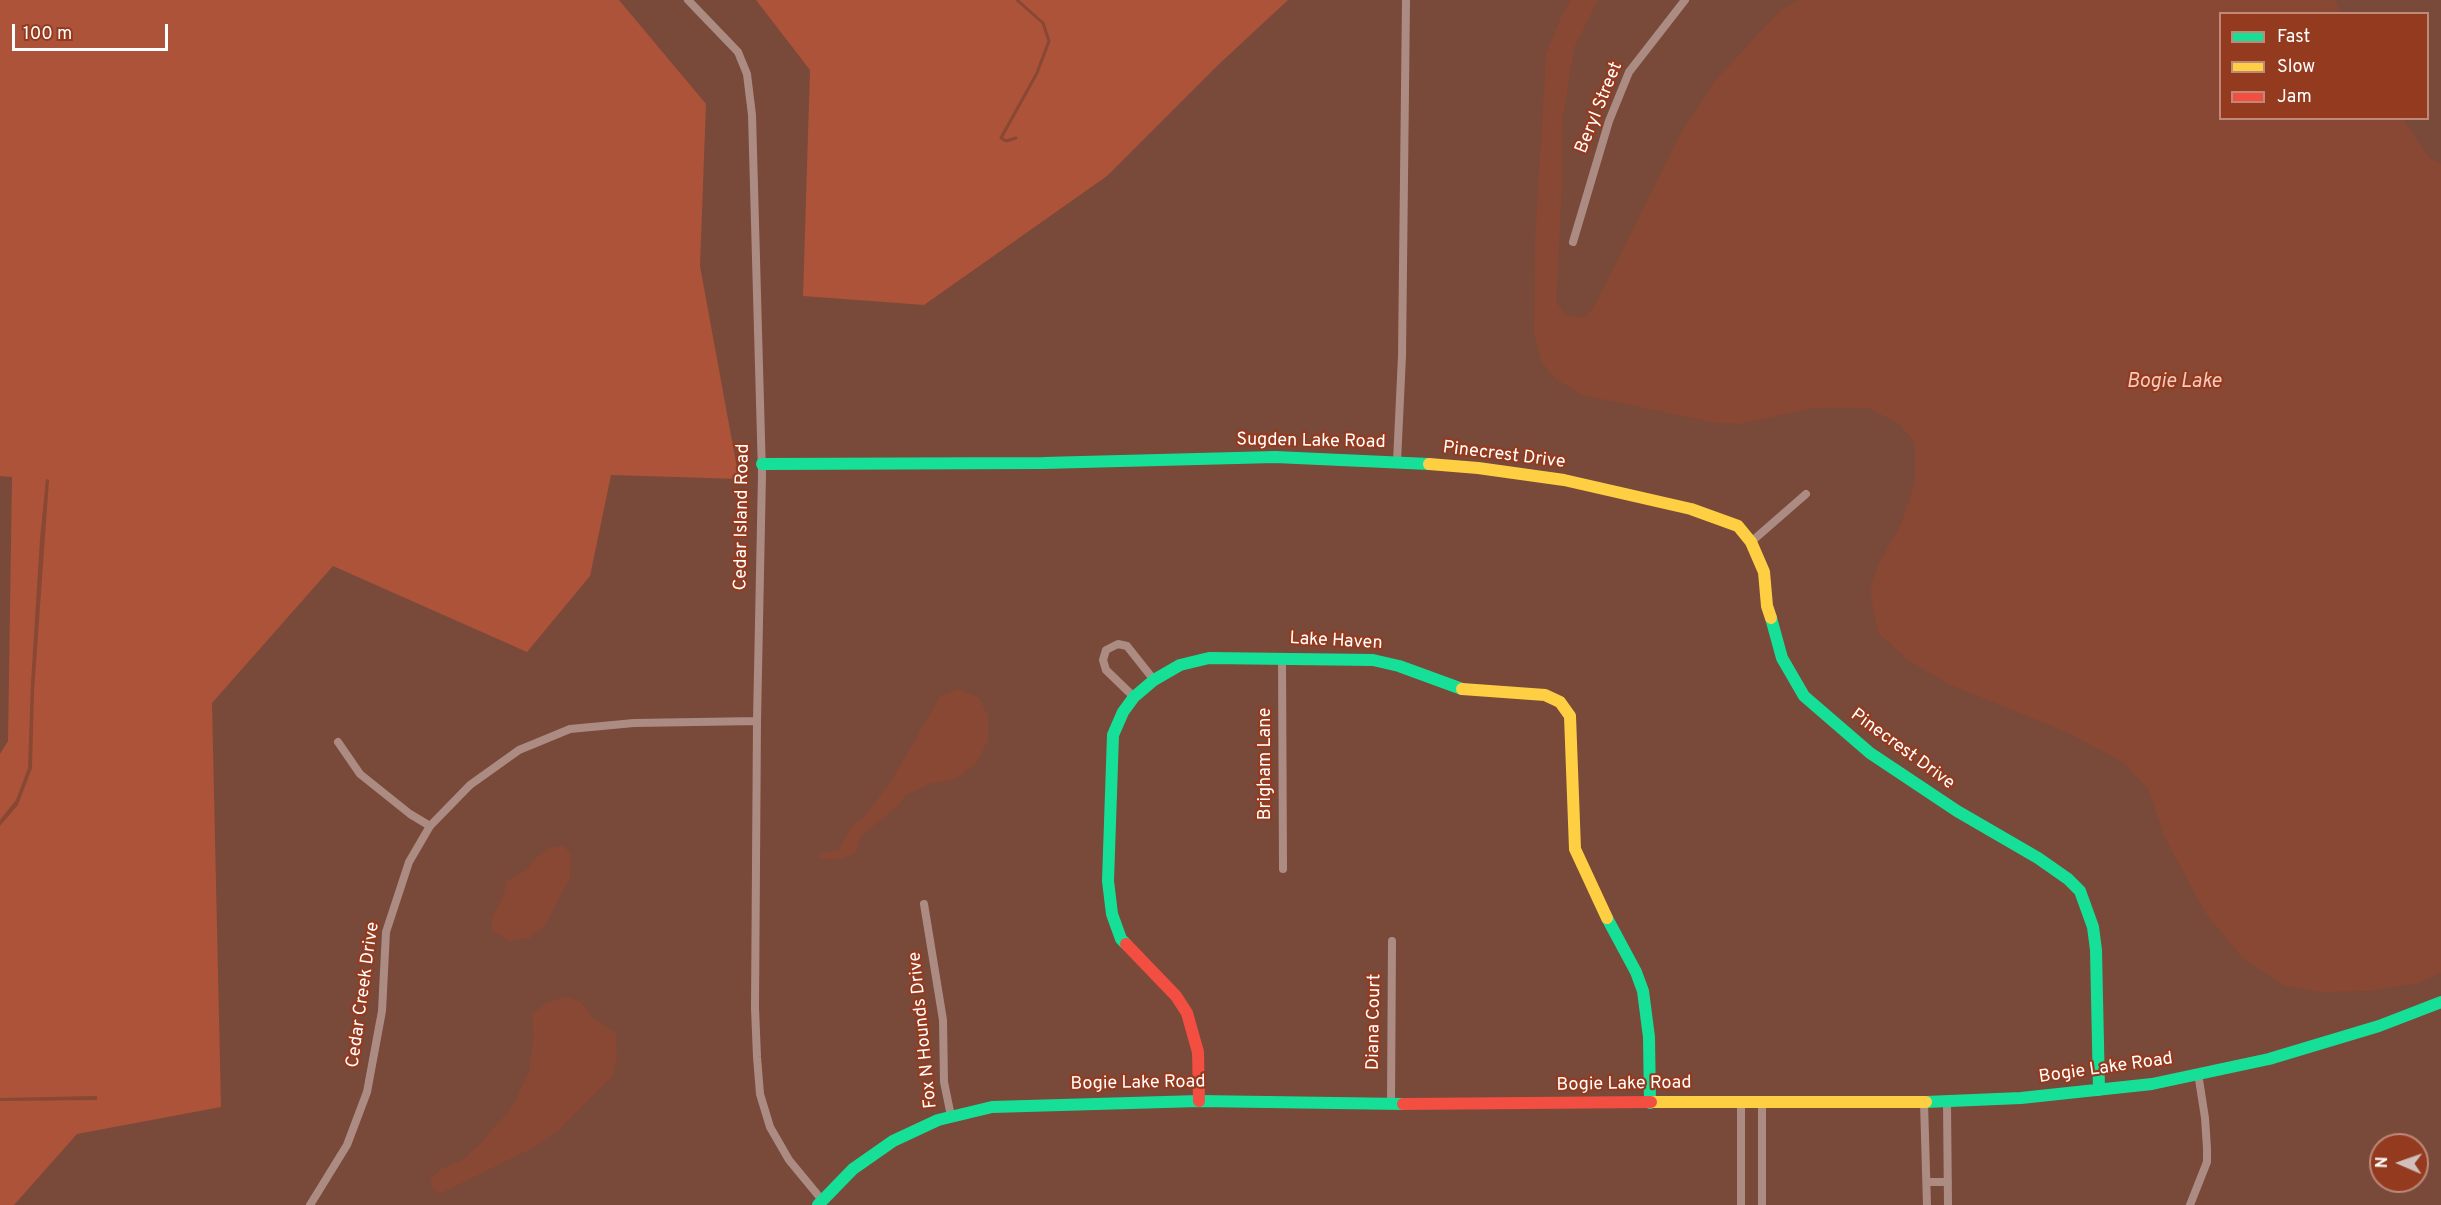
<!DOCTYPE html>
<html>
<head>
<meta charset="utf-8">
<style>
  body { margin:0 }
  #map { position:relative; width:2441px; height:1205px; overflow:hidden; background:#79493a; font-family:Overpass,sans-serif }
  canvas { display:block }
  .legend { position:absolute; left:2219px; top:12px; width:210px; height:108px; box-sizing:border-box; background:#943b1f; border:2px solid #bf8979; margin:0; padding:8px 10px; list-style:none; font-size:18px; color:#fff }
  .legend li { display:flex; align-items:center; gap:12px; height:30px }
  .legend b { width:30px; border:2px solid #bf8979 }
  .north { position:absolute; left:2369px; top:1133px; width:60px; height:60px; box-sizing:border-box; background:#943b1f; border:2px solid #bf8979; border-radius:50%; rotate:272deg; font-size:16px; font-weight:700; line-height:24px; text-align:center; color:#fff }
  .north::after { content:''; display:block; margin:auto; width:21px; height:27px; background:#d0bfba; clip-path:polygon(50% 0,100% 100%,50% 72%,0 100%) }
  .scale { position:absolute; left:12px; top:24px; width:156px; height:27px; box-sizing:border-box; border:3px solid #fff; border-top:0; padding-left:8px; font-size:18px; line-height:21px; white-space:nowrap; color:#fff; -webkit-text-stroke:4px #943b1f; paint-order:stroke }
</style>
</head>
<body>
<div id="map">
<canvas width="2441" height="1205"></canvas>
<ul class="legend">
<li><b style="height:8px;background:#16e098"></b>Fast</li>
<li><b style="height:8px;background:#ffcf43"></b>Slow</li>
<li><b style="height:8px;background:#f24e42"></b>Jam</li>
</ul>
<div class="north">N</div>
<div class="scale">100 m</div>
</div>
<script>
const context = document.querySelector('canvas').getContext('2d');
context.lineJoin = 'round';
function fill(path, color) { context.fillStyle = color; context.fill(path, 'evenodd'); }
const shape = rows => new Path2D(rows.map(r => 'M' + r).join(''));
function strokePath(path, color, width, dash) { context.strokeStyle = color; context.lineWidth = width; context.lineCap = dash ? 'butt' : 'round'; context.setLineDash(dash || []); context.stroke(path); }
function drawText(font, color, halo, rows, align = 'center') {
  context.font = font + ' Overpass,sans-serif'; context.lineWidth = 4.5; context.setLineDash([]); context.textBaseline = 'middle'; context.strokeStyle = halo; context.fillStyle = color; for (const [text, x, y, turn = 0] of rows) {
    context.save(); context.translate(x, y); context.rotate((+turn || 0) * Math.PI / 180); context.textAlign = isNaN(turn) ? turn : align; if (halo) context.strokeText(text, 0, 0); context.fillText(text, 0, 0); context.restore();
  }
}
const green = shape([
  [0,0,619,0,706,104,700,266,739,479,611,475,590,576,527,652,333,566,212,703,221,1107,77,1134,14,1205,0,1205,0,754,8,741,12,477,0,476],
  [756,0,1288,0,1217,66,1107,176,924,305,803,296,810,70]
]);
const water = shape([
  [1571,0,1598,0,1574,48,1562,124,1562,188,1556,302,1566,315,1584,318,1596,303,1679,136,1714,82,1780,10,1798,0,2335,0,2341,13,2220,14,2220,118,2403,119,2428,156,2441,164,2441,973,2419,983,2369,991,2319,992,2283,985,2242,957,2206,914,2165,838,2148,789,2123,762,2066,732,1948,684,1908,660,1878,633,1870,590,1878,565,1901,524,1915,481,1915,443,1898,423,1868,408,1814,408,1740,424,1716,423,1582,395,1555,379,1541,361,1534,333,1535,241,1546,54,1563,12],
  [46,479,49,480,34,691,32,768,18,805,0,826,0,820,16,800,28,768,31,683,40,539],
  [959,689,979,698,988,716,988,740,977,762,962,775,952,780,930,784,906,795,898,806,860,837,859,846,855,853,839,860,818,858,821,853,839,850,851,827,863,818,889,784,941,695],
  [564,846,571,855,570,879,545,925,530,938,510,941,492,931,492,918,504,894,506,881,526,870,537,857,552,847],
  [567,997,581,1002,594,1019,616,1033,617,1060,612,1077,561,1128,533,1148,440,1194,432,1188,430,1179,441,1169,462,1160,482,1142,513,1105,529,1071,533,1040,532,1014,547,1002],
  [97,1096,97,1100,0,1101,0,1098]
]);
const stream = shape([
  [1016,138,1006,141,1001,138,1037,73,1049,41,1043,23,1017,0]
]);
const street = shape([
  [688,0,738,52,747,74,752,115,762,474,757,721,755,1008,757,1057,760,1094,770,1127,789,1160,822,1200],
  [1573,242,1609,121,1629,72,1685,0],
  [1397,462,1402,356,1406,0],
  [1751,542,1806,494],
  [1282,658,1283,869],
  [1134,697,1106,670,1103,660,1106,650,1118,644,1127,646,1154,680],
  [338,742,360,774,410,814,430,826],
  [924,904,943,1020,944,1082,951,1116],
  [1741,1101,1741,1205],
  [1924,1102,1927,1205],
  [1947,1102,1948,1205],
  [1391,1103,1392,941],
  [1927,1182,1948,1182],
  [310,1205,347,1145,367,1092,382,1011,386,932,409,862,430,826,470,785,519,750,570,729,634,723,757,721],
  [1762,1205,1762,1101],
  [2190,1205,2207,1162,2207,1148,2205,1118,2198,1073]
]);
const fast = shape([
  [762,464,1043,463,1275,457,1429,464],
  [1771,618,1782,658,1804,696,1870,753,1957,811,2038,858,2068,879,2080,891,2093,927,2096,950,2099,1090],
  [1607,918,1636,972,1643,991,1649,1037,1650,1103],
  [1126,944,1121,939,1112,914,1108,881,1113,735,1123,712,1134,697,1154,680,1180,665,1209,658,1373,660,1399,666,1462,689],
  [1926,1102,2021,1098,2152,1084,2269,1059,2379,1026,2441,1002],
  [818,1205,853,1169,893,1141,938,1120,992,1107,1199,1101,1403,1104]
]);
const slow = shape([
  [1429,464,1478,468,1564,480,1691,509,1738,526,1751,542,1764,572,1767,606,1771,618],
  [1462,689,1545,695,1560,702,1570,716,1575,849,1607,918],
  [1651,1102,1926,1102]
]);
const jam = shape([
  [1126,944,1176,996,1187,1013,1198,1052,1199,1101],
  [1403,1104,1651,1102]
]);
const streetNames = [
  ["Beryl Street",1600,108,-68],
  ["Sugden Lake Road",1311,442,1],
  ["Pinecrest Drive",1504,456,7],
  ["Cedar Island Road",743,517,-89],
  ["Lake Haven",1336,642,3],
  ["Pinecrest Drive",1902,750,36],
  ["Brigham Lane",1266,764,-90],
  ["Cedar Creek Drive",364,995,-82],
  ["Diana Court",1375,1022,-89],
  ["Fox N Hounds Drive",924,1030,-96],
  ["Bogie Lake Road",2106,1069,-8],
  ["Bogie Lake Road",1138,1084,-1],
  ["Bogie Lake Road",1624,1085,-1]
];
const waterNames = [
  ["Bogie Lake",2174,383]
];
fill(green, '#ad533a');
fill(water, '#884834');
strokePath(stream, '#884834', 3);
strokePath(street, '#ac8c82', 8);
strokePath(fast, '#16e098', 12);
strokePath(slow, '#ffcf43', 12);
strokePath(jam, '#f24e42', 12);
drawText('18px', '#fff', '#943b1f', streetNames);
drawText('italic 20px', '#f5cabe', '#943b1f', waterNames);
</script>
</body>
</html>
